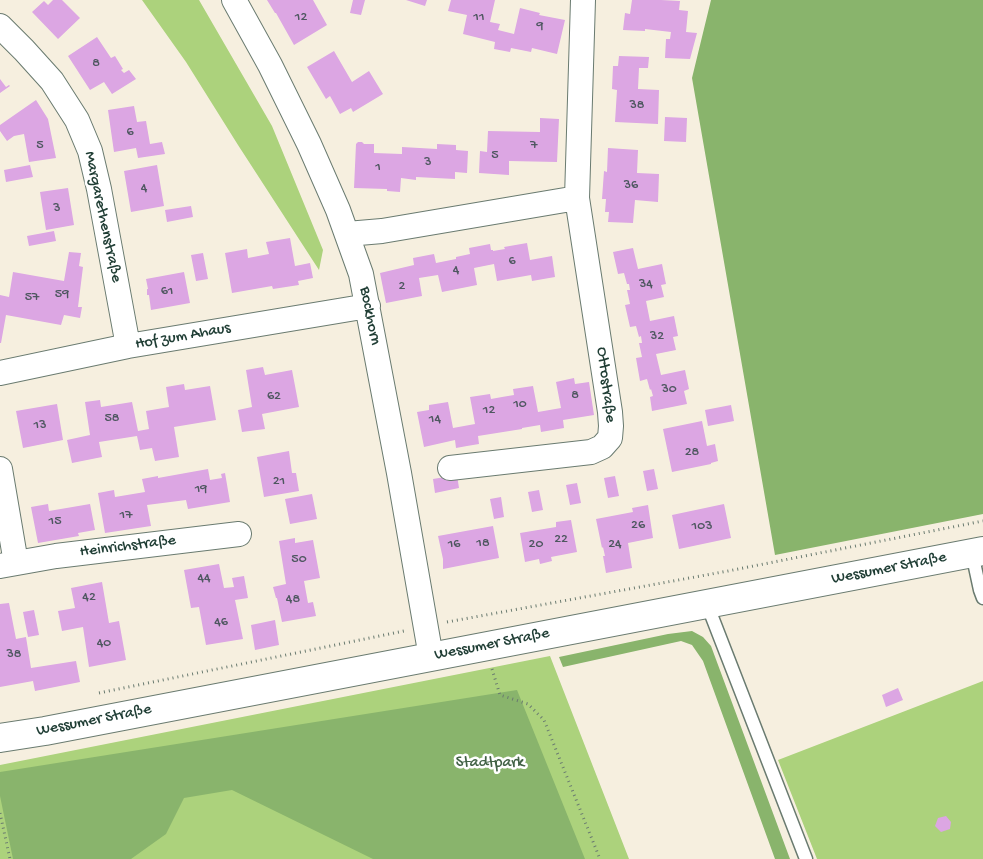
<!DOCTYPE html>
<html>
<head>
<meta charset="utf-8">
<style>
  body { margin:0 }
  canvas { display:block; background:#f6efdf }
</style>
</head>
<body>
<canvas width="983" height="859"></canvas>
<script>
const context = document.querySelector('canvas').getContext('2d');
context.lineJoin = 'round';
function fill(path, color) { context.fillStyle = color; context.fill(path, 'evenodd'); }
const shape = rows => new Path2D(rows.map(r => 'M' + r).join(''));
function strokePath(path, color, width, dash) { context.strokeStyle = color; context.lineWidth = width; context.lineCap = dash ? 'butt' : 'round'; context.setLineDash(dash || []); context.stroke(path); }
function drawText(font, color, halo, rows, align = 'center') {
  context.font = font + ' "Gochi Hand",sans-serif'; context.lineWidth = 5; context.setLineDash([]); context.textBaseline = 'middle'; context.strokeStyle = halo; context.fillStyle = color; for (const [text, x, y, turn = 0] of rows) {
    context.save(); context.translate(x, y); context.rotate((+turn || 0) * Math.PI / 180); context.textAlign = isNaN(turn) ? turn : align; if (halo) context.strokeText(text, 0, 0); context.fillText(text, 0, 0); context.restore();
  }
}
const green = shape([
  [142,0,199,0,272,126,323,250,319,270,238,145,186,62],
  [550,656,629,859,0,859,0,765],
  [983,681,983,859,817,859,778,760]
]);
const forest = shape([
  [711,0,983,0,983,514,775,555,692,78],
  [692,631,703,637,711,646,790,859,775,859,703,661,692,645,681,641,563,667,559,657,668,634],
  [517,690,585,859,373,859,232,790,184,798,166,834,131,859,13,859,0,796,0,772]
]);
const building = shape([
  [53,0,62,0,80,18,58,39,32,12,44,1,48,5],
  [267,0,313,0,327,25,294,45,276,13,275,13],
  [353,0,365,0,361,15,350,13],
  [406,0,427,0,425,6],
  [451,0,495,0,490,22,500,24,498,30,514,34,520,8,540,13,539,15,565,20,557,54,532,48,531,52,511,48,510,52,494,49,495,42,463,34,467,15,448,11],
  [632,0,661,0,680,1,679,10,688,11,686,32,697,33,690,59,665,58,666,39,670,39,671,32,645,29,645,31,623,30,625,13,630,14],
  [97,37,111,58,115,56,123,69,121,70,124,73,129,70,136,79,112,94,104,82,90,90,68,56],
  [334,51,352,82,369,71,383,94,353,112,351,108,340,114,330,96,326,99,307,67],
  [619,56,649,57,648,68,639,68,638,89,659,90,658,124,615,122,617,90,612,89,613,66,618,66],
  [0,79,6,87,9,85,10,86,0,93],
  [36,100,48,119,56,158,29,162,24,134,14,136,7,141,0,131,0,125],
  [134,106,137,122,146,121,150,144,162,142,165,154,138,158,136,148,114,152,108,110],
  [665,117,687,118,686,142,664,141],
  [540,118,559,119,557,162,509,161,509,175,479,173,480,151,487,152,488,131,540,132],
  [358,142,362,142,364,144,374,144,374,153,402,154,402,147,437,149,437,144,456,145,456,150,468,151,467,173,455,172,455,179,416,177,416,180,401,178,400,192,387,191,387,189,354,188,356,144],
  [608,148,638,150,637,173,659,174,658,202,635,200,633,223,608,222,609,212,605,212,606,199,602,199,604,171,607,172],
  [30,165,33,177,6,182,4,170],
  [157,165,164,206,131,212,124,171],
  [68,188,74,225,46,230,40,192],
  [191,206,193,217,167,222,165,210],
  [54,231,56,241,29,246,27,236],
  [290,238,295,266,310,263,313,278,298,281,299,285,273,289,272,286,232,293,225,253,247,249,248,258,269,254,266,242],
  [527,243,530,260,552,256,555,277,532,281,531,275,497,281,494,264,474,268,477,285,442,292,438,275,419,278,422,296,386,303,380,273,414,265,413,258,434,254,436,263,456,259,456,257,470,254,469,248,490,244,491,250,493,250,493,251,505,249,504,247],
  [633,248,638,269,662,264,666,284,661,285,664,297,646,301,650,321,674,316,678,336,673,337,676,350,656,354,661,375,685,370,689,389,684,391,687,404,652,411,650,397,653,396,651,389,650,390,647,379,640,381,636,358,642,357,639,343,642,343,641,336,639,337,636,326,630,327,625,305,630,304,627,290,630,290,629,284,627,284,624,273,618,274,613,252],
  [69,252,81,253,79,266,83,267,78,307,82,307,80,318,64,315,61,325,6,315,1,343,0,343,0,295,9,297,13,272,64,281],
  [203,253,208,279,196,281,191,255],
  [184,272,190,303,151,310,149,295,147,295,147,289,148,289,146,279],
  [263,367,265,375,292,370,299,407,262,414,265,429,242,432,238,410,252,407,246,370],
  [574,378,575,384,589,382,594,415,563,420,564,428,541,432,540,425,522,428,522,429,478,436,479,444,467,446,456,448,455,440,424,447,417,412,429,410,429,405,448,402,453,428,475,424,470,397,490,394,491,399,502,397,514,395,513,389,533,386,538,412,561,408,556,382],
  [184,384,185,390,210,386,216,420,174,427,179,457,155,461,152,448,140,450,137,436,99,442,102,457,72,463,67,440,90,435,85,402,100,400,101,407,132,402,138,431,149,429,146,411,169,407,166,387],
  [57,404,63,440,23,448,16,411],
  [731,405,734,421,708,426,705,410],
  [702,421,707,446,715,444,718,461,711,463,711,464,672,472,663,429],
  [289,451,292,473,296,473,299,491,264,497,257,457],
  [208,469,210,480,222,478,221,474,225,473,230,502,188,509,186,500,147,505,151,526,105,533,98,493,114,490,115,497,145,492,142,479,158,476,158,478],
  [654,469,658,489,647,491,643,471],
  [457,475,459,488,435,493,433,479],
  [615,476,619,496,608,498,604,478],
  [577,483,581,503,570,505,566,485],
  [539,490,543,510,532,512,528,492],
  [312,494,317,519,290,524,285,499],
  [501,497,504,517,494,519,490,499],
  [48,504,49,511,90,504,95,530,78,533,79,536,38,543,31,507],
  [724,504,731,538,679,549,672,515],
  [648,505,653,538,628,543,632,568,606,573,603,556,605,556,603,547,602,548,596,519,633,512,632,508],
  [571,520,577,552,551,557,552,561,540,564,539,559,525,562,520,533,556,527,556,522],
  [493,526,499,558,443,569,443,559,438,536],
  [295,538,295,543,313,540,320,578,304,581,308,603,313,602,316,616,282,622,277,598,276,598,273,587,286,584,279,541],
  [219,564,224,588,234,587,232,578,244,576,248,598,235,600,243,639,206,645,199,607,191,608,184,570],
  [102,582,109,623,119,621,126,660,89,667,83,627,62,631,58,611,75,608,71,588],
  [9,603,16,639,26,637,31,668,76,661,80,682,35,691,33,681,0,687,0,604],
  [34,610,39,635,28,637,23,612],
  [275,620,279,645,255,650,251,625],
  [898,688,903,700,886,707,882,695],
  [946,816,951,822,950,829,941,832,935,826,938,818]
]);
const path = shape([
  [447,622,728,571,983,521],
  [492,669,500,695,528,704,544,720,600,859],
  [99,693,404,631],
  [0,813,10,859]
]);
const lane = shape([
  [972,553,980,590,983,598],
  [707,604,806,859]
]);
const street = shape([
  [234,0,270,65,309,144,338,210,361,274,399,473,431,657],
  [0,26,24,50,52,81,77,120,90,151,99,189,128,346],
  [347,234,382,231,577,198,583,0],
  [0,373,128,346,368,306],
  [450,468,591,452,602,447,610,438,611,426,610,412,577,198],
  [0,469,16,563],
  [0,566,56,556,239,534]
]);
const secondary = shape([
  [0,738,45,731,983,551]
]);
const numberNames = [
  ["12",301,18],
  ["11",479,18],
  ["9",540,27],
  ["8",96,64],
  ["38",637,106],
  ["6",130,133],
  ["5",40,146],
  ["7",534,146],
  ["5",495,156],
  ["3",428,163],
  ["1",378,168],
  ["36",631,186],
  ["4",144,189],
  ["3",57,209],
  ["6",512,262],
  ["4",456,271],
  ["34",646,285],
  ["2",402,287],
  ["61",167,292],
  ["59",62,295],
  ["57",32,298],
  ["32",657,337],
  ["30",669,390],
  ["8",575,396],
  ["62",274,397],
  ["10",520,405],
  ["12",489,411],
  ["58",112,419],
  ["14",435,420],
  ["13",40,426],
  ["28",692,453],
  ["21",279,482],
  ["19",201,490],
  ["17",126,516],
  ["15",55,522],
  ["26",638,526],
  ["103",702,527],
  ["22",561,540],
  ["18",483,544],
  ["16",454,545],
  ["20",536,545],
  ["24",615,545],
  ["50",299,560],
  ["44",204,579],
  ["42",89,598],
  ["48",293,600],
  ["46",221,623],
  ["40",104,644],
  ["38",14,655]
];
const streetNames = [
  ["Margarethenstraße",102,217,78],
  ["Bockhorn",369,316,79],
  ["Hof zum Ahaus",183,337,-10],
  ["Ottostraße",605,385,83],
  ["Heinrichstraße",128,547,-7],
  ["Wessumer Straße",889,569,-11],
  ["Wessumer Straße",492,645,-11],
  ["Wessumer Straße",94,721,-11]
];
const parkNames = [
  ["Stadtpark",490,764]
];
fill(green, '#acd27c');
fill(forest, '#89b46c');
fill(building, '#dca6e3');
strokePath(lane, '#6a7b70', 15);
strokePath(street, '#6a7b70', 26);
strokePath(secondary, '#6a7b70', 30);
strokePath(path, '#6a7b70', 3, [1, 4]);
strokePath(lane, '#fff', 12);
strokePath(street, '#fff', 24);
strokePath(secondary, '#fff', 28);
drawText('14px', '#4e5760', null, numberNames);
drawText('16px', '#1f3d34', '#fff', streetNames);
drawText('16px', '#426246', '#fff', parkNames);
</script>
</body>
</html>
